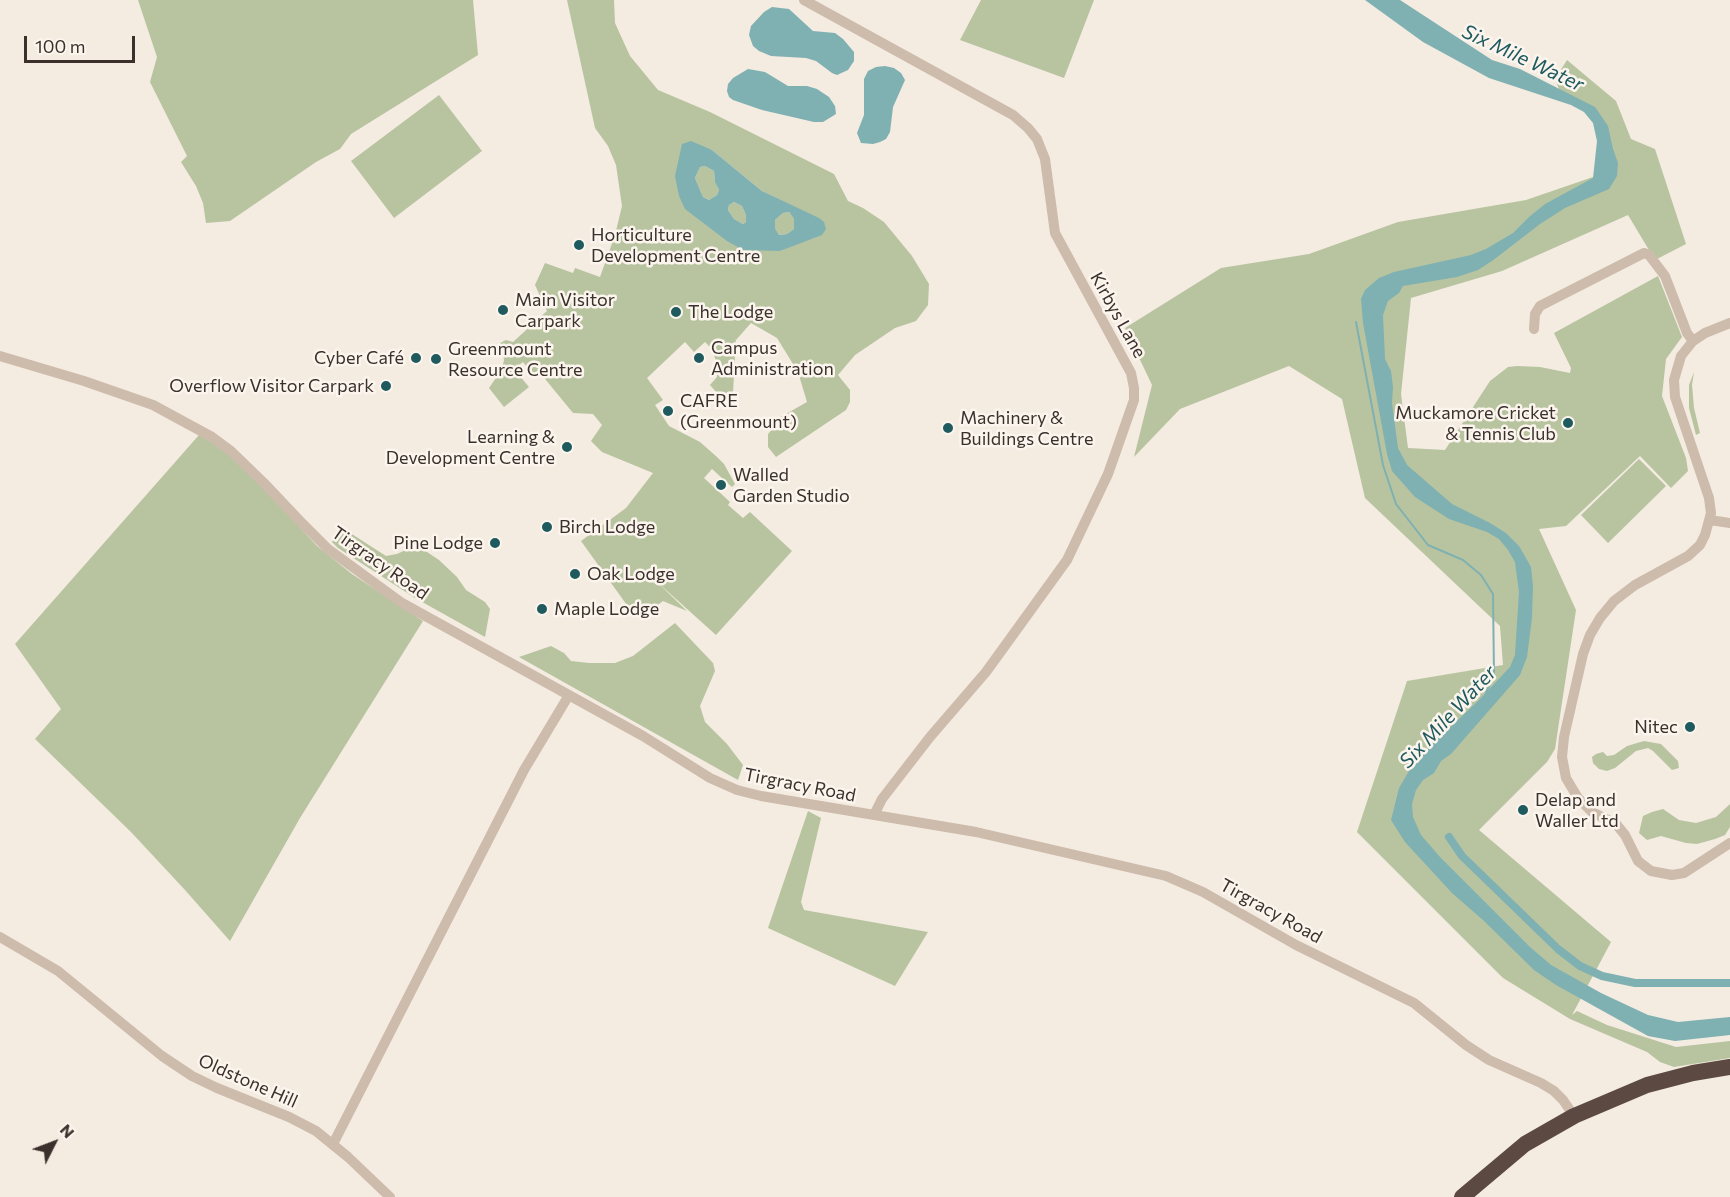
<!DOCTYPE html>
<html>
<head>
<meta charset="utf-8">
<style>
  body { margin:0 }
  #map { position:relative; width:1730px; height:1197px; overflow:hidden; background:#f4ebe1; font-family:Commissioner,sans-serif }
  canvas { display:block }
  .north { position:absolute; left:24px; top:1113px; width:60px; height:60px; -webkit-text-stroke:4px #fbf5ee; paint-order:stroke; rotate:48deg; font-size:16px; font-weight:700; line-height:24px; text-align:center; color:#3b302b }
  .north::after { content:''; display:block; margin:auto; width:21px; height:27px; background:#3b302b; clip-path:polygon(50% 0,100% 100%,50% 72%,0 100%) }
  .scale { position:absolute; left:24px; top:36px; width:111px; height:27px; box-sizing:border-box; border:3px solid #3b302b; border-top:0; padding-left:8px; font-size:18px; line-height:21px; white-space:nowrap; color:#3b302b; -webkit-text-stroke:4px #fbf5ee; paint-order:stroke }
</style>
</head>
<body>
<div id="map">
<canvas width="1730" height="1197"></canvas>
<div class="north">N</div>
<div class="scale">100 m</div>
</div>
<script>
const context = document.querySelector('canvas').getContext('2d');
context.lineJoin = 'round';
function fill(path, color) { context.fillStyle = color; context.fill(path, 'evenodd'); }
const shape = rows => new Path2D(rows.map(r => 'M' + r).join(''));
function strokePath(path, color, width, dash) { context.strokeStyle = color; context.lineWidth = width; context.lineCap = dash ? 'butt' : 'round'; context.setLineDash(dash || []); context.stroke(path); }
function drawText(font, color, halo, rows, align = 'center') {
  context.font = font + ' Commissioner,sans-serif'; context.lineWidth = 5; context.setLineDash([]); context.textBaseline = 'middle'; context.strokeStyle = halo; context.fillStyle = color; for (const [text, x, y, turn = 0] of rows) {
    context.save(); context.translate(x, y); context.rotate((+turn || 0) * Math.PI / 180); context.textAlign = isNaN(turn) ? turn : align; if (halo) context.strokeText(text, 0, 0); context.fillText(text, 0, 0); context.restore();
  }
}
const green = shape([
  [138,0,473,0,478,55,351,134,340,149,316,162,230,221,206,223,203,203,196,186,181,162,187,156,150,82,157,57],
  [567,0,614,0,615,23,630,56,658,90,710,112,834,174,848,201,863,208,884,222,912,256,929,284,928,305,916,321,895,328,855,355,838,375,850,390,850,402,846,410,776,457,768,447,768,434,777,424,777,419,807,402,798,372,777,338,751,323,736,340,736,337,733,393,724,401,710,385,717,377,717,364,712,349,705,342,694,352,685,342,647,378,663,400,655,405,669,426,700,442,717,457,724,464,735,484,732,487,712,469,704,478,730,502,728,505,743,518,750,512,792,551,716,635,656,581,687,611,663,601,643,616,634,615,581,541,626,508,653,473,602,452,591,441,602,425,593,414,573,413,541,374,536,378,523,362,514,369,529,387,504,407,489,388,500,372,504,361,503,348,500,343,506,340,513,342,547,311,535,285,545,263,573,273,575,268,600,277,615,235,622,206,616,165,608,146,595,128],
  [683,144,712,150,762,191,784,202,815,238,807,239,780,251,679,196],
  [981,0,1094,0,1064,78,960,40],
  [1567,60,1616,101,1631,139,1655,149,1686,244,1655,260,1628,215,1502,271,1411,298,1401,394,1408,448,1445,450,1490,381,1508,367,1517,366,1540,367,1570,373,1571,368,1554,333,1658,276,1682,337,1666,359,1662,396,1686,458,1688,471,1671,488,1640,456,1566,526,1539,529,1576,610,1555,749,1547,762,1479,830,1611,942,1572,1015,1577,1011,1607,1025,1676,1047,1730,1041,1730,1058,1674,1067,1660,1062,1647,1052,1570,1019,1503,978,1357,832,1407,681,1503,665,1500,626,1365,498,1342,399,1289,366,1180,409,1134,457,1152,385,1125,328,1221,268,1309,254,1398,222,1526,200,1593,177,1602,169,1600,122,1561,94,1555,79],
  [439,95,482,151,394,218,351,161],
  [705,166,714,171,715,181,719,190,717,195,709,200,703,197,695,178,700,167],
  [734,202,742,206,746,215,746,222,743,224,734,219,728,210,729,205],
  [789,212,794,219,794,229,787,234,779,235,775,228,775,220,783,213],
  [1694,372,1692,385,1694,408,1700,433,1696,435,1689,408,1689,385],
  [199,435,225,450,249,472,317,546,352,574,423,621,300,818,230,941,185,890,131,832,35,739,61,709,15,644],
  [1639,459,1666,486,1608,543,1581,515],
  [338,529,344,529,386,556,397,554,412,547,421,548,439,560,457,577,466,590,485,602,490,609,485,637,415,598,338,548,332,542],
  [675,623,713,663,715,671,700,706,705,722,727,744,743,765,738,780,519,657,551,646,564,653,571,661,589,663,615,663,633,656],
  [1644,741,1661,744,1678,761,1679,768,1672,770,1653,751,1648,748,1636,751,1615,768,1607,771,1599,769,1593,763,1592,757,1596,754,1603,752,1607,756,1614,755,1627,746],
  [1730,804,1730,827,1725,835,1715,839,1697,844,1686,843,1661,836,1647,840,1639,833,1643,816,1652,812,1663,809,1679,820,1696,823,1716,817],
  [808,811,821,818,801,902,804,910,928,932,895,986,768,928]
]);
const water = shape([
  [1365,0,1400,0,1492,60,1520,69,1595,107,1608,126,1613,149,1618,163,1617,176,1609,189,1565,208,1540,224,1492,261,1478,270,1457,277,1403,286,1399,293,1388,301,1383,315,1385,359,1391,371,1393,387,1392,403,1398,448,1407,465,1452,504,1490,523,1506,533,1519,546,1531,567,1533,586,1532,618,1527,657,1520,675,1451,754,1441,761,1434,773,1423,780,1416,790,1412,804,1413,817,1421,835,1440,857,1530,947,1551,965,1601,993,1648,1015,1678,1022,1730,1017,1730,1035,1675,1041,1648,1036,1556,985,1534,970,1483,920,1452,893,1405,842,1391,820,1399,788,1409,771,1423,753,1478,701,1510,667,1515,655,1519,592,1515,562,1508,550,1499,539,1487,532,1449,519,1415,497,1392,471,1387,454,1363,323,1361,299,1365,290,1379,278,1394,272,1471,255,1486,249,1513,233,1529,217,1545,204,1593,178,1597,141,1593,123,1584,112,1571,105,1489,78,1423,42],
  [772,7,789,9,813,31,835,33,843,39,854,52,854,61,848,70,837,75,832,73,816,61,806,58,771,56,759,51,753,46,749,35,751,26,764,12],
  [885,66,894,68,901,73,905,80,893,107,890,132,886,139,880,142,873,144,861,143,857,133,864,115,864,79,868,71,876,67],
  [748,69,765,72,788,86,807,86,817,89,829,97,835,106,836,114,823,122,814,122,762,110,733,100,729,97,727,91,728,84,733,78],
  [691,141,712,150,762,191,819,218,824,222,826,229,822,235,780,251,743,250,727,241,685,209,679,196,675,176,682,144],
  [705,166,714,171,715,182,719,190,717,195,709,200,703,197,695,178,700,167],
  [734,202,742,206,746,215,746,222,743,224,734,219,728,210,729,205],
  [789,212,794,219,794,229,787,234,779,235,775,228,775,220,783,213]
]);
const stream = shape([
  [1356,322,1383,465,1396,504,1428,545,1463,560,1481,575,1493,594,1494,675,1486,693]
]);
const canal = shape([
  [1449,837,1462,856,1558,949,1580,966,1602,976,1635,983,1730,983]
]);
const minor = shape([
  [804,0,1013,115,1028,128,1037,139,1045,159,1055,233,1131,373,1134,388,1134,400,1108,474,1067,560,986,672,930,737,882,799,874,815],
  [1730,323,1705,333,1693,341,1681,356,1674,380,1675,397,1709,498,1711,513,1705,535,1700,545,1688,556,1635,585,1614,601,1600,618,1590,635,1583,654,1564,737,1562,757,1566,778,1578,798,1592,812,1616,824,1625,835,1638,861,1651,871,1672,875,1684,873,1730,843],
  [1534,329,1535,314,1540,306,1644,253,1649,255,1665,276,1687,333,1693,341],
  [0,356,84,381,153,405,212,437,231,451,264,483,299,520,328,549,402,603,643,736,710,778,737,790,761,796,976,832,1166,876,1203,892,1296,945,1414,1003,1466,1045,1489,1060,1541,1083,1554,1091,1563,1100,1574,1116],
  [1710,520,1730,523],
  [0,937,58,971,162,1056,192,1076,217,1088,289,1117,316,1131,348,1157,390,1197],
  [333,1144,524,770,569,695]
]);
const highway = shape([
  [1462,1197,1525,1144,1574,1116,1647,1085,1693,1073,1730,1067]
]);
const markers = [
  [579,245,6,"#1f5a5e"],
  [503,310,6,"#1f5a5e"],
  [676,312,6,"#1f5a5e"],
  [416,358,6,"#1f5a5e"],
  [699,358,6,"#1f5a5e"],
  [436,359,6,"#1f5a5e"],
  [386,386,6,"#1f5a5e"],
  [668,411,6,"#1f5a5e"],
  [1568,423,6,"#1f5a5e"],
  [948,428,6,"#1f5a5e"],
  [567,447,6,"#1f5a5e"],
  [721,485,6,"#1f5a5e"],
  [547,527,6,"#1f5a5e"],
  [495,543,6,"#1f5a5e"],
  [575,574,6,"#1f5a5e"],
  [542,609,6,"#1f5a5e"],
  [1690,727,6,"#1f5a5e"],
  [1523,810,6,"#1f5a5e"]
];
const poiNames = [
  ["Horticulture",591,235],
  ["Development Centre",591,256],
  ["Main Visitor",515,300],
  ["Carpark",515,321],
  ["The Lodge",688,312],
  ["Campus",711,348],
  ["Administration",711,369],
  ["Greenmount",448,349],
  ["Resource Centre",448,370],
  ["Cyber Café",404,358,"right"],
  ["Overflow Visitor Carpark",374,386,"right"],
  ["CAFRE",680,401],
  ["(Greenmount)",680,422],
  ["Muckamore Cricket",1556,413,"right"],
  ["& Tennis Club",1556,434,"right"],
  ["Machinery &",960,418],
  ["Buildings Centre",960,439],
  ["Learning &",555,437,"right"],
  ["Development Centre",555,458,"right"],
  ["Walled",733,475],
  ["Garden Studio",733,496],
  ["Birch Lodge",559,527],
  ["Pine Lodge",483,543,"right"],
  ["Oak Lodge",587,574],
  ["Maple Lodge",554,609],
  ["Nitec",1678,727,"right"],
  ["Delap and",1535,800],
  ["Waller Ltd",1535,821]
];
const streetNames = [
  ["Kirbys Lane",1118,315,61],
  ["Tirgracy Road",380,563,35],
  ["Tirgracy Road",800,785,11],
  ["Tirgracy Road",1271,911,29],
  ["Oldstone Hill",248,1081,24]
];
const waterNames = [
  ["Six Mile Water",1523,58,25],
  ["Six Mile Water",1448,717,-47]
];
fill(green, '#b8c4a0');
fill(water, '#7fb0b2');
strokePath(stream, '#7fb0b2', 2);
strokePath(canal, '#7fb0b2', 8);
strokePath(minor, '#cdbbac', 10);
strokePath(highway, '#5c4a42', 16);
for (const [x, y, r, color] of markers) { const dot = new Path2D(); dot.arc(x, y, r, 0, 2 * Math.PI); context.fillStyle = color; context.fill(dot); strokePath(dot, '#fbf5ee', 2); }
drawText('18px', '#3b302b', '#fbf5ee', poiNames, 'left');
drawText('18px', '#3b302b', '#fbf5ee', streetNames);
drawText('italic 20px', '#1f5a5e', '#fbf5ee', waterNames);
</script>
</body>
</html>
